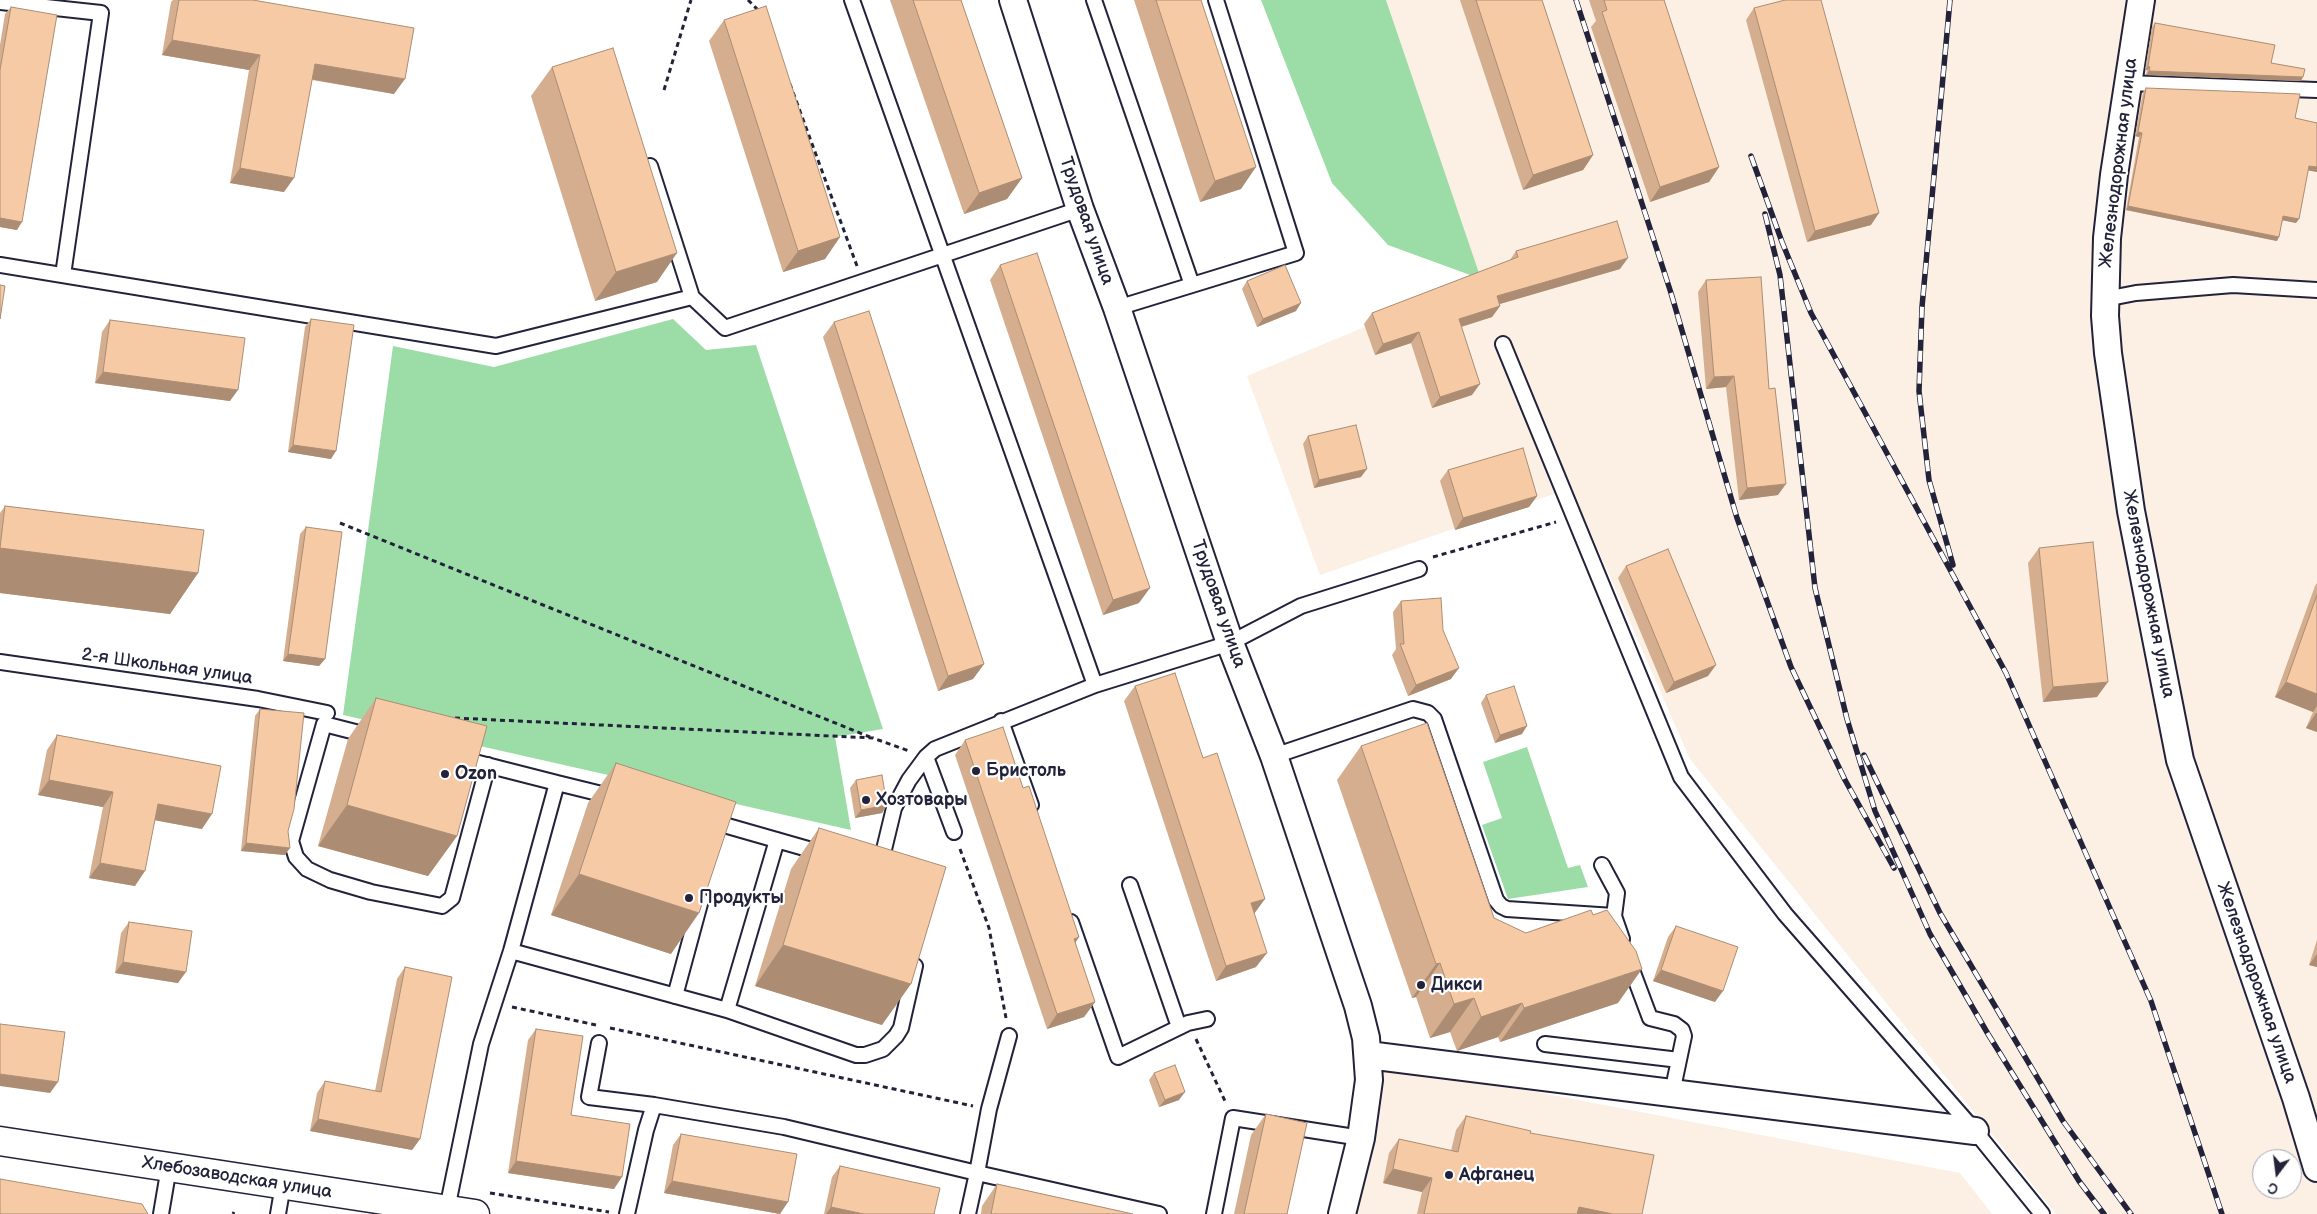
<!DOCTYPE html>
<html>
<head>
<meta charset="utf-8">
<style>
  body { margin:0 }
  #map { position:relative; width:2317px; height:1214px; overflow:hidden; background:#fff; font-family:"Balsamiq Sans",sans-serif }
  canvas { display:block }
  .north { position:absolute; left:2252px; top:1149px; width:50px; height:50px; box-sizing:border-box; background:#fff; border:1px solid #a7a7b1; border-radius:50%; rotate:195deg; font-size:14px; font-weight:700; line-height:20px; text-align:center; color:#22223b }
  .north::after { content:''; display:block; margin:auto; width:18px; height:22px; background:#22223b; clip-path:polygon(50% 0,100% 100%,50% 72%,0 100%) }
</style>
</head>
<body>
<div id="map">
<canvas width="2317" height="1214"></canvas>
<div class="north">С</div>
</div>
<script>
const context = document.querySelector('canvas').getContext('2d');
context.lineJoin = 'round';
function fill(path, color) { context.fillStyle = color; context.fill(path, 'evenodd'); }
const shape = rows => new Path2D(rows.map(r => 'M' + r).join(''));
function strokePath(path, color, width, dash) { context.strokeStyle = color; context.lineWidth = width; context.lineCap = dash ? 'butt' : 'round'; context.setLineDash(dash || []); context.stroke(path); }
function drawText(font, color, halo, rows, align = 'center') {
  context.font = font + ' "Balsamiq Sans",sans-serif'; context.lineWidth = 4.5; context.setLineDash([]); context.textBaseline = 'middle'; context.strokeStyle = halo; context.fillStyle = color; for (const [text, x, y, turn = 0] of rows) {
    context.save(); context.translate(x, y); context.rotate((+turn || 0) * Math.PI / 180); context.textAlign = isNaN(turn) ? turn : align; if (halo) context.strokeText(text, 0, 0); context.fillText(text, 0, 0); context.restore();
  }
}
const built = shape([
  [1386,0,2317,0,2317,1214,2056,1214,1690,759,1571,488,1320,575,1247,376,1480,279],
  [2262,1159,2292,1159,2292,1189,2262,1189],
  [1379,1062,1960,1173,1992,1214,1346,1214]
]);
const green = shape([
  [1261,0,1386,0,1481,279,1388,245,1332,183],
  [673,319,706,350,756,345,883,729,835,737,851,830,343,715,393,346,494,367],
  [1527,747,1568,868,1580,865,1588,887,1508,899,1482,825,1502,818,1483,762]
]);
const path = shape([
  [748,0,760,12],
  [790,84,857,266],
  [664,90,691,0],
  [340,523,870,737],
  [1433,557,1556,522],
  [455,718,873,738,909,751],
  [960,849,989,928,1006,1018],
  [512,1007,596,1025],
  [610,1028,973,1106],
  [1196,1039,1225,1101],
  [490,1193,609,1212],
  [233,1214,234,1212]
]);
const service = shape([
  [852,0,1095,685],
  [1094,0,1192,285,1117,308],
  [0,2,101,13,63,275],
  [2127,83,2317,90],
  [650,166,692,297,725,328,1080,209],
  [0,265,496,346,692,297],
  [1192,285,1296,253,1216,0],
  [2105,299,2136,293,2233,285,2317,290],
  [1503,344,1681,777,1785,914,1975,1131,2042,1214],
  [0,662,258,699,327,713],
  [1001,721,1031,805],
  [371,736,324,724,291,841,296,857,307,869,330,880,371,892,442,906,452,898,488,765],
  [1274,756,1413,709,1428,713,1434,719,1496,900,1501,906,1507,909,1614,916,1622,939],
  [926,757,954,832],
  [459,758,557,783],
  [710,821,822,853],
  [777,840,727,1010,856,1055,865,1055,883,1049,896,1036,901,1028,915,966],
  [1602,865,1617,893,1614,916],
  [880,866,894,808,909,780,926,757,935,749,1095,685,1230,643,1301,606,1419,569],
  [1130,885,1179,1027],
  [1071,922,1118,1057,1188,1023,1207,1019],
  [511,951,727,1010],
  [1629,962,1650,1018,1674,1024,1682,1030,1684,1036,1672,1093],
  [675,996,701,900],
  [599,1043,589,1097,654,1105],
  [1545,1044,1679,1060],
  [447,1209,481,1044,511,951,557,783,614,797],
  [161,1214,169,1167],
  [278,1214,283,1185],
  [627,1214,646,1130,654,1105,784,1127,977,1173,989,1109,1009,1036],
  [968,1214,977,1173,1159,1214],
  [1214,1214,1233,1118,1361,1138]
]);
const minor = shape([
  [1013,0,1080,209,1117,308,1230,643,1274,756,1358,1006,1366,1038,1369,1080,1361,1138,1342,1214],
  [2141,0,2114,175,2107,238,2105,316,2108,353,2131,511,2180,760,2296,1098,2317,1168],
  [1368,1055,1975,1131]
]);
const secondary = shape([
  [0,1141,475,1214]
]);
const rail = shape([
  [1576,0,1671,293,1737,518,1791,667,1845,780,1894,868],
  [1950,0,1922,307,1919,391,1929,480,1953,565],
  [1751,156,1782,242,1811,313,2006,673,2151,1001,2222,1214],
  [1765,214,1780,275,1815,588,1847,719,1875,811,1930,934,1988,1034,2079,1181,2104,1214],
  [1864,755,1940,913,2063,1121,2131,1214]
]);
const wall = shape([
  [173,0,253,0,394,94,312,80,284,192,230,183,249,70,162,55,171,2],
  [890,0,961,0,1022,178,1007,199,964,214],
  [1134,0,1201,0,1241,189,1200,202],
  [1460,0,1542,0,1593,155,1583,170,1523,190],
  [1589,0,1664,0,1719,167,1709,182,1650,202,1591,27,1596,21],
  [11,7,17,230,0,227,0,45,5,14],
  [1754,8,1871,225,1807,242,1746,20],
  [724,20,840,237,825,259,783,272,709,41],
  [2155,23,2271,63,2301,81,2146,75,2147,70,2145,70,2152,27],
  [552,67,657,282,595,301,531,96],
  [2146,88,2317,123,2317,172,2308,170,2296,223,2283,220,2277,241,2126,210,2139,137,2135,136,2143,92],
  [1516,251,1620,269,1500,304,1500,306,1492,317,1461,327,1472,395,1432,408,1411,343,1375,355,1364,324,1372,313,1510,260],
  [1000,265,1139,603,1103,615,990,280],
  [1706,280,1769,389,1778,495,1739,500,1726,387,1706,389,1698,292],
  [1247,281,1296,311,1257,327,1242,289],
  [311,319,331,459,288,452,305,327],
  [110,320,230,401,95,383,102,332],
  [834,322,984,664,973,679,938,691,823,337],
  [1308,436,1361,477,1314,488,1303,444],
  [1448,470,1537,496,1529,507,1455,530,1440,481],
  [5,506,198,573,170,614,0,593,0,513],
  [306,527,325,659,319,666,283,661,300,534],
  [2039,548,2097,697,2043,702,2028,563],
  [1626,566,1708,676,1666,693,1618,578],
  [2317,583,2317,732,2306,728,2313,712,2275,697,2315,586],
  [1401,601,1443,630,1451,679,1408,696,1392,655,1396,649,1393,612],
  [1135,686,1254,914,1256,967,1216,981,1124,701],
  [1486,695,1522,734,1495,743,1481,703],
  [376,698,457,836,428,876,318,846,348,739],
  [260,709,288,831,285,855,241,851,255,716],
  [57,735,202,829,155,820,135,886,89,878,103,807,38,795,47,750],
  [965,740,1023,788,1079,937,1075,943,1095,1002,1084,1017,1047,1029,955,755],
  [1361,746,1494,918,1618,1003,1500,1042,1498,1037,1457,1051,1450,1032,1430,1038,1416,997,1412,998,1337,780],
  [616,763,671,954,551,915,588,803],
  [856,780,887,805,882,813,855,818,850,788],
  [819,828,882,1025,755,986,791,869],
  [129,922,178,983,115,973,121,933],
  [1676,926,1715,1002,1653,981,1668,937],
  [2317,940,2317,967,2309,965],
  [405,967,420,1139,412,1150,310,1131,317,1093,325,1081,375,1091,397,979],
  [536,1029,571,1115,614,1189,508,1173,528,1040],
  [1154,1073,1179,1100,1159,1107,1149,1080],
  [1266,1114,1287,1214,1234,1214,1251,1135],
  [1466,1116,1530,1133,1642,1214,1417,1214,1422,1192,1383,1183,1389,1153,1399,1139,1451,1151,1456,1130],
  [681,1134,780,1214,664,1193,673,1145],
  [840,1166,934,1214,824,1214,832,1177],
  [997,1184,1133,1214,981,1214,982,1206]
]);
const shadedWall = shape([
  [172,40,260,55,249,70,162,55],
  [315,64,405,79,394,94,304,78],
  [2148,66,2150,67,2147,70,2145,70],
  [2149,71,2303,77,2301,81,2146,75],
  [2138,132,2142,133,2139,137,2135,136],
  [1593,155,1583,170,1523,190,1533,175],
  [2309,166,2317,167,2317,172,2306,170],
  [1256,167,1241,189,1200,202,1215,181],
  [1719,167,1709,182,1650,202,1660,187],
  [240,168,294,178,284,192,230,183],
  [1022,178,1007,199,964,214,979,193],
  [2128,206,2279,237,2277,241,2126,210],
  [1879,213,1871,225,1807,242,1815,231],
  [2283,216,2299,219,2296,223,2281,220],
  [0,218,22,222,17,230,0,227],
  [840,237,825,259,783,272,798,251],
  [677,253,657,282,595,301,616,272],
  [1628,258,1620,269,1489,307,1497,296],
  [1301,303,1296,311,1257,327,1263,319],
  [1500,306,1492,317,1451,330,1459,319],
  [1419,332,1411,343,1375,355,1383,344],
  [103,372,238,390,230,401,95,383],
  [1734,376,1726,387,1706,389,1714,377],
  [1480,384,1472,395,1432,408,1440,397],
  [293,445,336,451,331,459,288,452],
  [1367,469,1361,477,1314,488,1319,480],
  [1786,484,1778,495,1739,500,1747,488],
  [1537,496,1529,507,1455,530,1463,518],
  [0,548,198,573,170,614,0,593],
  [1150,588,1139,603,1103,615,1113,600],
  [288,654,325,659,319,666,283,661],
  [984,664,973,679,938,691,948,676],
  [1716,665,1708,676,1666,693,1674,682],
  [1459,668,1451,679,1408,696,1416,685],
  [2108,682,2097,697,2043,702,2053,687],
  [2286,682,2317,694,2317,706,2313,712,2275,697],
  [2316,713,2317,713,2317,732,2306,728],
  [1527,726,1522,734,1495,743,1500,735],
  [49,780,113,792,103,807,38,795],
  [158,804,212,814,202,829,148,819],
  [347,805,457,836,428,876,318,846],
  [887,805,882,813,855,818,861,810],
  [246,843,290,848,285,855,241,851],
  [100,863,145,871,135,886,89,878],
  [579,874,699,913,671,954,551,915],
  [1265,899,1254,914,1251,903],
  [1079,937,1069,952,1074,939],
  [783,945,911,984,882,1025,755,986],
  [1267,953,1256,967,1216,981,1226,966],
  [2317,954,2317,967,2309,965],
  [123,962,186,972,178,983,115,973],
  [1440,963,1416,997,1412,998,1436,964],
  [1642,969,1618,1003,1500,1042,1524,1008],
  [1661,970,1723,991,1715,1002,1653,981],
  [1474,998,1450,1032,1430,1038,1454,1004],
  [1095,1002,1084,1017,1047,1029,1057,1014],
  [1522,1003,1498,1037,1457,1051,1481,1017],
  [0,1074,58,1082,50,1093,0,1086],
  [1185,1092,1179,1100,1159,1107,1165,1100],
  [318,1119,420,1139,412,1150,310,1131],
  [516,1161,622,1177,614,1189,508,1173],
  [1393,1169,1432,1178,1422,1192,1383,1183],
  [672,1181,788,1202,780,1214,664,1193],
  [831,1207,864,1214,826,1214],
  [1579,1207,1613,1214,1574,1214]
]);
const building = shape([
  [179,0,253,0,414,28,405,79,315,64,294,178,240,168,260,55,172,40,179,0],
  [913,0,961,0,1022,178,979,193,913,0],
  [1156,0,1201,0,1256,167,1215,181,1156,0],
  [1476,0,1542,0,1593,155,1533,175,1476,0],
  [1604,0,1664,0,1719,167,1660,187,1602,12,1607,10,1604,0],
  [1785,0,1821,0,1879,213,1815,231,1754,8,1785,0],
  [766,6,840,237,798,251,724,20,766,6],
  [11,7,57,15,22,222,0,218,0,70,11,7],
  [2155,23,2275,45,2271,63,2305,69,2303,77,2149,71,2150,67,2148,66,2155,23],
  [613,48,677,253,616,272,552,67,613,48],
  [2146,88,2300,94,2295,118,2317,123,2317,167,2309,166,2299,219,2283,216,2279,237,2128,206,2142,133,2138,132,2146,88],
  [1617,221,1628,258,1497,296,1500,306,1459,319,1480,384,1440,397,1419,332,1383,344,1372,313,1518,257,1516,251,1617,221],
  [1037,253,1150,588,1113,600,1000,265,1037,253],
  [1285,265,1301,303,1263,319,1247,281,1285,265],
  [1761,277,1769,389,1775,388,1786,484,1747,488,1734,376,1714,377,1706,280,1761,277],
  [0,285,5,286,0,319,0,285],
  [869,311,984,664,948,676,834,322,869,311],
  [311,319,354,325,336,451,293,445,311,319],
  [110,320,245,338,238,390,103,372,110,320],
  [1356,425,1367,469,1319,480,1308,436,1356,425],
  [1523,448,1537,496,1463,518,1448,470,1523,448],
  [5,506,204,530,198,573,0,548,5,506],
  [306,527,342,532,325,659,288,654,306,527],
  [2093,542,2108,682,2053,687,2039,548,2093,542],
  [1668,549,1716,665,1674,682,1626,566,1668,549],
  [2317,595,2317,694,2286,682,2317,595],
  [1441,598,1443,630,1459,668,1416,685,1400,644,1404,644,1401,601,1441,598],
  [1175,673,1203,758,1217,753,1265,899,1251,903,1267,953,1226,966,1135,686,1175,673],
  [1514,686,1527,726,1500,735,1486,695,1514,686],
  [376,698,487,726,457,836,347,805,376,698],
  [260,709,304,713,294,809,288,831,290,848,246,843,260,709],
  [1427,723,1494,918,1526,933,1591,910,1593,915,1607,910,1636,951,1642,969,1524,1008,1522,1003,1481,1017,1474,998,1454,1004,1440,963,1436,964,1361,746,1427,723],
  [1003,727,1023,788,1029,786,1079,937,1074,939,1095,1002,1057,1014,965,740,1003,727],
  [57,735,221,766,212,814,158,804,145,871,100,863,113,792,49,780,57,735],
  [616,763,736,802,699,913,579,874,616,763],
  [882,775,887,805,861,810,856,780,882,775],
  [819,828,946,867,911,984,783,945,819,828],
  [129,922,192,931,186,972,123,962,129,922],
  [1676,926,1738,947,1723,991,1661,970,1676,926],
  [405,967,452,977,420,1139,318,1119,325,1081,381,1092,405,967],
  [0,1024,65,1032,58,1082,0,1074,0,1024],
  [536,1029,583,1036,571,1115,630,1124,622,1177,516,1161,536,1029],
  [1175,1065,1185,1092,1165,1100,1154,1073,1175,1065],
  [1266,1114,1307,1123,1287,1214,1244,1214,1266,1114],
  [1466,1116,1531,1131,1530,1133,1654,1155,1642,1214,1613,1214,1579,1207,1577,1214,1424,1214,1432,1178,1393,1169,1399,1139,1458,1152,1466,1116],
  [681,1134,797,1154,788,1202,672,1181,681,1134],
  [840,1166,940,1188,934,1214,864,1214,831,1207,840,1166],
  [0,1179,142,1204,148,1214,0,1214,0,1179],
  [997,1184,1133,1214,991,1214,997,1184]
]);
const markers = [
  [976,771,5,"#22223b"],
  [445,774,5,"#22223b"],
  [866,800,5,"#22223b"],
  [689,898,5,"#22223b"],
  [1421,985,5,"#22223b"],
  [1449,1175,5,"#22223b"]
];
const streetNames = [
  ["Железнодорожная улица",2119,163,-83],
  ["Трудовая улица",1086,221,71],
  ["Железнодорожная улица",2148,594,79],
  ["Трудовая улица",1218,604,71],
  ["2-я Школьная улица",167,667,8],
  ["Железнодорожная улица",2256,983,71],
  ["Хлебозаводская улица",237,1178,9]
];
const poiNames = [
  ["Бристоль",986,771],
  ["Ozon",455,774],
  ["Хозтовары",876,800],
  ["Продукты",699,898],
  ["Дикси",1431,985],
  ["Афганец",1459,1175]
];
fill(built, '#fcefe4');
fill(green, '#9cdda7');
strokePath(service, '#22223b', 18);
strokePath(minor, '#22223b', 30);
strokePath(secondary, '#22223b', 31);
strokePath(path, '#22223b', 3, [5, 4]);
strokePath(service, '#fff', 14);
strokePath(minor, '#fff', 26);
strokePath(secondary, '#fff', 28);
strokePath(rail, '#22223b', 5.5);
strokePath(rail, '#fff', 4, [11]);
fill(wall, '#d4ae8e');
fill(shadedWall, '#ac8d74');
fill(building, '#f6caa5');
strokePath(building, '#ac8d74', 1);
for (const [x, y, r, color] of markers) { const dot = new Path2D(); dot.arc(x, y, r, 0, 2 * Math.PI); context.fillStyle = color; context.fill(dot); strokePath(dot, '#fff', 2); }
drawText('18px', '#22223b', '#fff', streetNames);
drawText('bold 18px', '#22223b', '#fff', poiNames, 'left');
</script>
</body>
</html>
